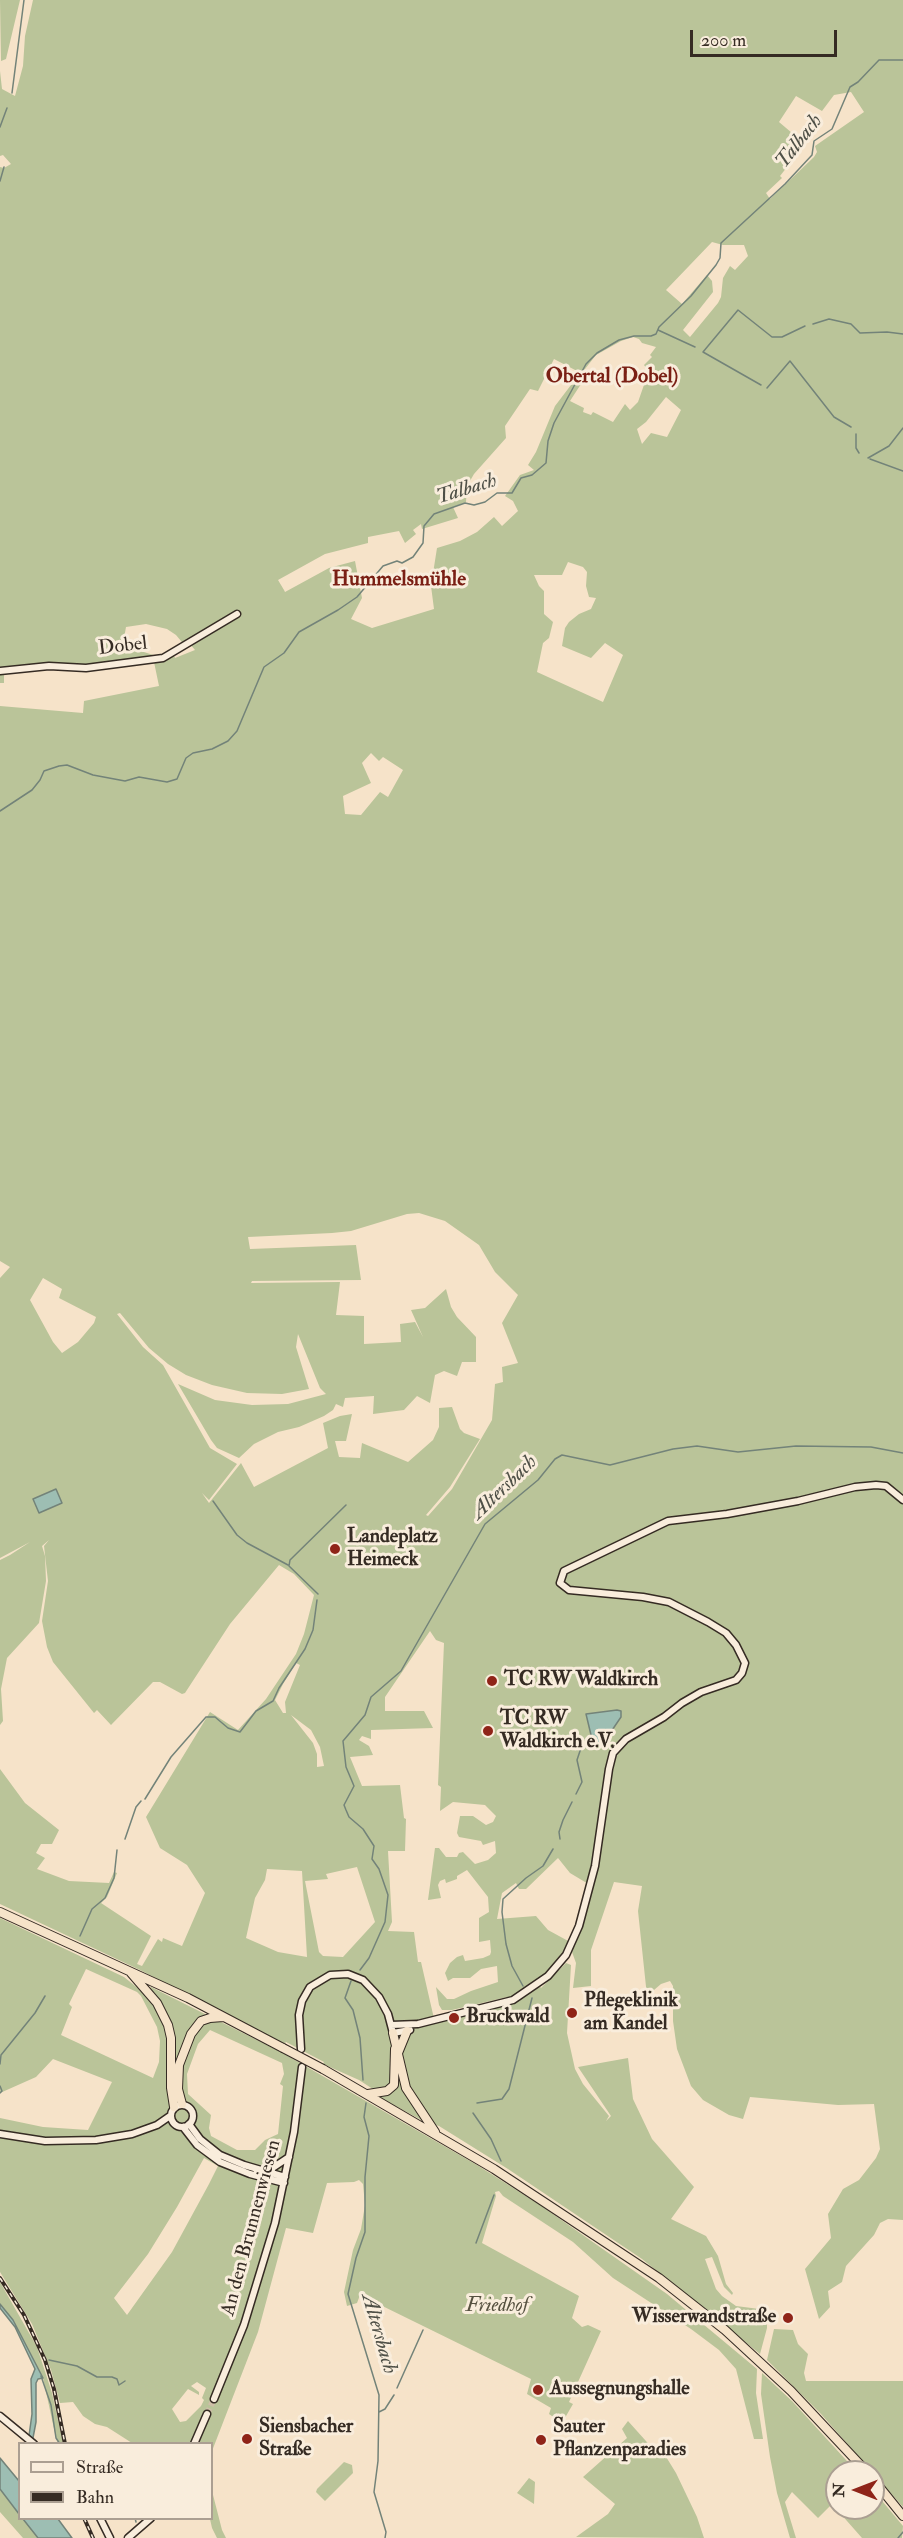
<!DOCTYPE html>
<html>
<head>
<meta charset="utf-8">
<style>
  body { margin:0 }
  #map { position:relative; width:903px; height:2538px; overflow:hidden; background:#f6e3c9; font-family:"IM FELL Double Pica",serif }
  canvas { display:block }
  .legend { position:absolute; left:18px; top:2442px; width:195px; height:78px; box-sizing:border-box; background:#f9eddc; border:2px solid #ab9f92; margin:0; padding:8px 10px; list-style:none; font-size:18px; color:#352b23 }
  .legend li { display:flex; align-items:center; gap:12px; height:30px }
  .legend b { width:30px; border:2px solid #ab9f92 }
  .north { position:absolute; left:825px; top:2460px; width:60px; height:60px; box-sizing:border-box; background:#f9eddc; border:2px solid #ab9f92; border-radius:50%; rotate:270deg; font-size:16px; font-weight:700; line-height:24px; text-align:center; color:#352b23 }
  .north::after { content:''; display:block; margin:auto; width:21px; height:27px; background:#8f2418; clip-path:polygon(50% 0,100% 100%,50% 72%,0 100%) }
  .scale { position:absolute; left:690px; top:30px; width:147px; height:27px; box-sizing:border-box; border:3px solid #352b23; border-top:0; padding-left:8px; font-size:18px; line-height:21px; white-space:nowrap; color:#352b23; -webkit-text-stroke:4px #f9eddc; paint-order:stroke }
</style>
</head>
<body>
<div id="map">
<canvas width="903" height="2538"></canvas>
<ul class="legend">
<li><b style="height:8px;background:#f9eddc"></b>Straße</li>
<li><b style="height:8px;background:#352b23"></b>Bahn</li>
</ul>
<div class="north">N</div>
<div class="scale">200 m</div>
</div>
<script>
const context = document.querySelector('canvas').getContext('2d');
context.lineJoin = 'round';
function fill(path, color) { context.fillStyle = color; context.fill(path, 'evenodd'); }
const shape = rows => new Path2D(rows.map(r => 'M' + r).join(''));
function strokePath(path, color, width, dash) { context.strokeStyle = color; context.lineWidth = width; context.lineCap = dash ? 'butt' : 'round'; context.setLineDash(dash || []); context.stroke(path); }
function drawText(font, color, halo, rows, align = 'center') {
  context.font = font + ' "IM FELL Double Pica",serif'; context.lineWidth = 6; context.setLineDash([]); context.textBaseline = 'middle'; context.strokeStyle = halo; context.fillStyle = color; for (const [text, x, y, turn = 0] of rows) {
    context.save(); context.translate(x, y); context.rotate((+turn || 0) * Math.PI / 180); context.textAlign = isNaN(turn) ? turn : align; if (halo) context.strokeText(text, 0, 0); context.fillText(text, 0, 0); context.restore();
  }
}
const green = shape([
  [0,0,20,0,6,59,1,61],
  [33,0,903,0,903,2220,888,2219,880,2223,874,2235,846,2266,842,2282,828,2291,830,2307,819,2319,805,2269,831,2238,828,2214,843,2189,859,2180,876,2158,880,2149,874,2104,838,2105,750,2097,743,2119,729,2115,703,2100,691,2086,677,2049,673,2021,673,1986,670,1981,661,1984,647,1996,638,1911,642,1886,614,1882,591,1950,591,1986,573,1988,576,1963,572,1952,590,1885,570,1873,558,1858,526,1889,519,1889,516,1883,502,1893,497,1919,536,1916,548,1930,570,1942,562,1956,538,1983,541,1988,566,1963,571,1965,567,2033,575,2069,583,2084,609,2116,606,2121,611,2116,578,2067,628,2058,633,2099,652,2139,694,2187,671,2219,706,2236,718,2256,726,2284,733,2293,732,2295,724,2287,712,2257,705,2259,716,2289,722,2296,736,2306,767,2310,767,2328,760,2354,642,2259,508,2169,439,2126,425,2122,379,2097,382,2095,359,2080,323,2064,324,2062,286,2042,284,2044,140,1970,0,1904,0,1769,25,1803,59,1830,52,1844,41,1844,36,1853,45,1858,37,1869,69,1881,109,1883,114,1872,117,1873,107,1897,101,1903,151,1936,137,1964,142,1966,158,1939,162,1942,163,1938,182,1946,205,1893,187,1865,160,1848,146,1817,210,1712,238,1730,266,1699,296,1654,304,1634,314,1595,294,1574,279,1565,230,1624,185,1693,182,1694,160,1682,153,1682,111,1725,97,1710,94,1713,53,1662,47,1647,42,1621,48,1581,44,1546,49,1540,42,1546,45,1556,46,1581,39,1623,7,1658,1,1689,3,1721,0,1725,0,1560,10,1555,30,1542,0,1558,0,1278,10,1267,0,1261,0,706,83,713,84,701,159,686,154,662,114,668,45,669,4,672,4,683,0,683,0,167,4,168,11,164,3,155,0,156,0,71,2,89,15,96,23,66,25,36],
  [851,92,864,112,815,146,817,152,814,157,770,199,766,193,782,178,780,176,805,144,779,122,796,96,822,111,834,95],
  [712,242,723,245,744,245,748,256,735,270,730,266,723,278,721,297,718,303,690,337,683,330,713,292,712,281,707,275,682,304,666,290],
  [633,337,639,339,642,343,656,347,650,355,652,357,644,365,649,372,642,379,645,382,638,402,630,410,625,404,613,422,593,412,591,415,583,412,584,408,570,401,581,384,571,385,555,406,536,452,528,465,534,470,520,475,505,496,513,501,518,511,502,526,494,517,477,532,460,541,437,548,431,586,434,609,372,628,351,619,362,598,355,561,329,568,285,592,284,590,278,580,325,554,368,543,368,537,399,531,405,543,416,534,413,530,421,524,422,529,458,518,453,507,466,502,467,486,474,474,506,438,505,426,530,389,538,391,554,359,577,371,576,379,582,381,585,369,596,355,621,341],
  [666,397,681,410,667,437,651,433,642,444,637,429,646,422],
  [568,562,583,567,587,572,586,586,589,597,596,598,591,609,579,614,569,622,565,628,562,646,591,658,605,643,623,655,603,702,537,672,543,643,549,638,553,622,544,614,544,591,539,586,534,575,562,575],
  [146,624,167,629,176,635,186,647,190,644,195,650,175,658,173,653,163,658,131,648,124,638,126,627],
  [371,753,379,761,383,757,403,770,388,797,380,792,361,815,345,814,343,796,371,783,362,763],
  [419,1213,445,1221,479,1245,495,1272,518,1295,502,1323,518,1363,502,1367,503,1382,495,1384,492,1420,452,1489,428,1516,426,1515,450,1487,480,1439,464,1433,460,1429,452,1407,439,1408,439,1427,433,1440,408,1462,362,1443,360,1458,339,1457,335,1441,346,1441,352,1414,340,1416,323,1423,328,1448,254,1487,241,1463,209,1503,202,1493,209,1500,237,1464,210,1448,163,1365,143,1347,117,1314,120,1313,149,1348,168,1364,186,1375,212,1385,247,1393,282,1394,309,1389,296,1347,298,1334,320,1388,326,1394,288,1404,252,1405,215,1400,178,1384,211,1440,217,1448,239,1458,254,1444,278,1432,299,1427,324,1416,333,1410,336,1404,343,1407,345,1398,374,1396,373,1414,404,1410,417,1396,430,1403,435,1375,444,1371,457,1376,462,1362,476,1362,476,1337,457,1317,451,1307,446,1289,425,1308,411,1310,423,1337,415,1322,400,1324,401,1342,364,1344,364,1316,336,1315,340,1282,251,1283,252,1281,361,1280,356,1245,250,1249,248,1237,332,1233,351,1231,407,1214],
  [43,1278,62,1289,59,1298,96,1317,94,1323,78,1342,62,1353,53,1342,30,1300],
  [430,1631,436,1640,444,1643,438,1785,441,1787,440,1811,453,1802,485,1805,496,1816,493,1822,486,1825,473,1816,460,1816,457,1833,459,1837,481,1841,483,1845,495,1841,496,1853,488,1860,475,1864,463,1852,459,1853,457,1857,446,1857,439,1848,435,1848,428,1900,441,1898,438,1885,440,1881,445,1879,446,1883,457,1879,457,1876,467,1870,488,1897,489,1912,479,1918,479,1942,490,1940,491,1952,490,1955,483,1958,465,1961,463,1955,457,1957,450,1963,445,1973,448,1981,453,1978,470,1978,481,1969,497,1966,498,1982,471,1991,454,1999,447,1999,436,1987,439,2005,442,2010,452,2010,507,1997,509,2003,435,2023,421,1962,418,1962,414,1932,388,1931,392,1922,388,1851,405,1851,406,1819,404,1818,400,1785,362,1786,350,1757,373,1755,369,1746,359,1740,362,1736,371,1739,371,1730,433,1728,424,1711,385,1711,385,1697],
  [296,1663,300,1665,285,1702,286,1713,283,1713,275,1700,283,1684],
  [291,1715,311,1730,320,1747,324,1766,317,1767,317,1754,313,1743],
  [357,1867,375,1922,343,1957,323,1956,319,1952,305,1881,328,1879,326,1874],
  [267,1869,302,1871,307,1957,278,1952,246,1938,255,1898,265,1880],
  [0,1918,124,1977,144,1993,151,1987,281,2052,477,2165,540,2205,667,2294,757,2369,756,2393,763,2439,754,2439,736,2369,719,2350,691,2329,613,2278,573,2242,503,2196,499,2191,495,2192,496,2196,482,2243,579,2296,572,2318,582,2327,588,2325,601,2331,569,2402,573,2404,562,2423,549,2414,551,2408,527,2394,531,2379,360,2295,357,2303,347,2306,344,2292,353,2250,361,2229,365,2205,363,2184,359,2180,354,2182,327,2183,313,2233,286,2228,258,2332,212,2451,212,2444,132,2443,107,2427,95,2424,83,2416,73,2402,60,2403,51,2370,32,2324,0,2272,0,2118,43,2127,88,2130,112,2082,53,2059,36,2077,0,2093],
  [86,1969,137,1992,141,1996,157,2027,160,2041,159,2062,153,2078,61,2035,72,2007,69,2004],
  [210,2030,282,2063,284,2074,280,2084,283,2086,278,2134,265,2140,255,2150,237,2150,211,2136,209,2128,211,2115,188,2094,187,2074,198,2044],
  [204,2158,218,2166,209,2184,172,2252,127,2315,114,2298,148,2254,177,2207],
  [197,2382,206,2388,202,2398,204,2400,201,2406,186,2421,180,2422,172,2409,188,2389,199,2395,199,2392,191,2386],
  [0,2282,37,2347,52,2393,63,2443,58,2443,56,2438,43,2378,13,2320,0,2304],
  [774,2329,793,2330,798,2344,808,2354,804,2373,806,2381,903,2381,903,2507,821,2414,767,2360],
  [762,2373,792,2401,857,2472,837,2472,837,2508,873,2508,873,2490,903,2526,902,2538,862,2538,832,2504,818,2518,792,2492,785,2502,796,2538,790,2538,777,2493,770,2457,761,2394],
  [628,2421,654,2450,660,2447,676,2473,697,2517,704,2538,576,2537,608,2514,615,2504,583,2477,627,2438,622,2429],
  [344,2462,352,2465,353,2473,325,2501,316,2492,317,2489],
  [529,2478,535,2482,534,2504,517,2493],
  [0,2489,19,2514,20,2518,23,2519,38,2538,23,2538,0,2512],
  [212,2491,222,2530,226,2538,217,2538,212,2528,210,2519,212,2518]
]);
const water = shape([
  [56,1489,62,1503,39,1513,33,1499,56,1489],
  [617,1710,621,1711,621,1717,604,1742,599,1744,591,1735,586,1714,617,1710],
  [0,2304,13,2320,43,2378,38,2379,36,2383,36,2422,32,2443,28,2443,32,2414,31,2379,35,2369,15,2327,0,2308,0,2304],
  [0,2458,19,2481,19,2514,0,2489,0,2458],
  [23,2519,58,2519,72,2538,38,2538,23,2519]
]);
const stream = shape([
  [12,93,24,0],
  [0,127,7,108],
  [0,181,4,167],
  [813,324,829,319,851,324,860,333,887,332,903,334],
  [658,330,695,347],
  [761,385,703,352,738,310,772,337,782,337,805,326],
  [767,388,790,361,834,417,851,427],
  [856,434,856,448,859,453],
  [868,458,889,446,903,428],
  [870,459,903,471],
  [0,811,32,790,40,780,44,771,59,766,67,765,93,775,125,781,139,777,167,782,177,779,186,758,193,753,212,749,228,741,237,731,264,667,284,653,299,632,338,610,357,597,383,566,397,561,402,563,413,557,423,543,424,526,434,514,465,503,474,505,485,502,497,493,512,493,521,478,532,475,546,463,548,441,554,423,586,364,597,353,619,340,634,336,651,336,656,334,659,327,691,296,716,265,720,258,721,243,785,184,812,155,814,141,832,129,850,87,858,82,879,60,903,60],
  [213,1501,237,1535,247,1543,288,1565],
  [318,1594,289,1566,290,1560,346,1505],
  [576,1794,582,1782,577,1760,583,1742],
  [145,1799,171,1757,206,1717,215,1717,228,1728,240,1732,256,1711,273,1701,279,1688,305,1649,313,1630,317,1600],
  [125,1839,136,1807,141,1801],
  [560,1839,559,1832,563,1820,572,1802],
  [80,1936,92,1909,105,1898,114,1878,117,1850],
  [360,1970,369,1958,385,1922,388,1895,379,1869,372,1859,374,1846,363,1829,349,1817,346,1810,344,1805,354,1786,346,1767,343,1741,365,1715,371,1697,401,1671,485,1524,538,1480,555,1459,562,1455,610,1465,673,1449,697,1446,738,1452,796,1446,871,1447,903,1453],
  [351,1981,345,1998,353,2010,360,2038,363,2080],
  [523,1986,512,1966,506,1944,502,1912,503,1899,526,1878,543,1866,553,1849],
  [0,2064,1,2055,35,2013,45,1996],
  [0,2086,2,2091,0,2093],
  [366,2103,364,2117,369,2136,365,2177,365,2232,356,2258,348,2294,379,2395,378,2461,374,2492,386,2532,385,2538],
  [477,2103,502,2099,509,2089,532,1998],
  [473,2113,491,2139,501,2161],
  [476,2243,494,2195],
  [49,2360,77,2366,97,2377,112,2377,117,2379,119,2385,125,2381],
  [41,2376,51,2405,56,2438,60,2444],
  [397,2388,423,2330],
  [379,2412,385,2409,394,2395],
  [135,2518,136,2522],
  [898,2538,903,2532]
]);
const secondaryTunnel = shape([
  [207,2414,214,2399]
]);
const secondary = shape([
  [0,671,49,666,86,668,163,658,237,614],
  [391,2025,418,2024,513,2000,548,1976,566,1955,579,1926,595,1866,609,1769,613,1753,626,1739,664,1717,682,1703,701,1692,736,1680,742,1673,745,1663,736,1645,726,1633,708,1622,669,1602,643,1597,569,1590,560,1583,564,1571,668,1521,727,1514,798,1501,855,1487,876,1485,886,1486,903,1500],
  [301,2049,299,2015,302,2001,310,1987,330,1975,348,1974,363,1980,379,1997,388,2014,393,2033,410,2030],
  '171 2116a11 11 0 1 1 22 0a11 11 0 1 1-22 0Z',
  [189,2124,200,2139,220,2155,244,2165,285,2177],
  [183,2127,197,2145,220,2162,250,2174,284,2183],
  [0,2134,45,2141,96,2140,132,2134,157,2125,170,2116],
  [268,2171,289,2157],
  [214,2399,244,2325,275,2223,294,2132,302,2067],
  [0,2416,34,2444],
  [194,2444,207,2414],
  [100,2518,110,2538],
  [128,2538,151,2518]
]);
const highway = shape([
  [0,1912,188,1998,283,2048],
  [131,1973,157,2003,168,2025,171,2038,171,2088,174,2107],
  [393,2033,406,2088,435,2132],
  [398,2053,407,2031],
  [323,2069,494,2169,659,2278,725,2330,791,2391,867,2472],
  [368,2094,387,2091,394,2085,395,2049],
  [182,2104,178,2089,179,2065,191,2034,201,2021,210,2018,223,2017],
  [873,2479,903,2516]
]);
const rail = shape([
  [0,2278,24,2315,45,2360,54,2389,65,2444],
  [84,2518,93,2538]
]);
const highwayBridge = shape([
  [283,2048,323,2069]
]);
const markers = [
  [335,1549,6,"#8f2418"],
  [492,1681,6,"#8f2418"],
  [488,1731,6,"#8f2418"],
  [572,2013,6,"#8f2418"],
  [454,2018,6,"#8f2418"],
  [788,2318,6,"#8f2418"],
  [538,2390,6,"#8f2418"],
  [247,2439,6,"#8f2418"],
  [541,2440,6,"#8f2418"]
];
const streetNames = [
  ["Dobel",123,647,-7],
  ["An den Brunnenwiesen",252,2228,-75]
];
const poiNames = [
  ["Landeplatz",347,1538],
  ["Heimeck",347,1561],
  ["TC RW Waldkirch",504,1681],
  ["TC RW",500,1720],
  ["Waldkirch e.V.",500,1743],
  ["Pflegeklinik",584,2002],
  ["am Kandel",584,2025],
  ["Bruckwald",466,2018],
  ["Wisserwandstraße",776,2318,"right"],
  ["Aussegnungshalle",550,2390],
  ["Siensbacher",259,2428],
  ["Straße",259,2451],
  ["Sauter",553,2428],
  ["Pflanzenparadies",553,2451]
];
const parkNames = [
  ["Friedhof",497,2307]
];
const waterNames = [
  ["Talbach",800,142,-52],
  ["Talbach",467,490,-17],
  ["Altersbach",505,1488,-44],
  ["Altersbach",378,2334,74]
];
const neighbourhoodNames = [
  ["Obertal (Dobel)",612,377],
  ["Hummelsmühle",399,580]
];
fill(green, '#bac499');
fill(water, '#9dbeb3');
strokePath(water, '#738379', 1.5);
strokePath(stream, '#738379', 1.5);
strokePath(secondaryTunnel, '#cfbea8', 6, [6, 3]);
strokePath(secondary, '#352b23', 9);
strokePath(highway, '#352b23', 10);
strokePath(secondary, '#f9eddc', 6);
strokePath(highway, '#f6e3c9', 8);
strokePath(rail, '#352b23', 4);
strokePath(rail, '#f9eddc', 1.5, [4.5]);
strokePath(highwayBridge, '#352b23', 10, []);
strokePath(highwayBridge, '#f6e3c9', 8);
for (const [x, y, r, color] of markers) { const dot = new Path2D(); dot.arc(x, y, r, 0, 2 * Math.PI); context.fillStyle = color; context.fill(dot); strokePath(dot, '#f9eddc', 2); }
drawText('20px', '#352b23', '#f9eddc', streetNames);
drawText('bold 20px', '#352b23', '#f9eddc', poiNames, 'left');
drawText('italic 20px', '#565140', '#f9eddc', parkNames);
drawText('italic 21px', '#4f5047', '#f9eddc', waterNames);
drawText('bold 21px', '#7a1f14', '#f9eddc', neighbourhoodNames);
</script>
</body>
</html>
